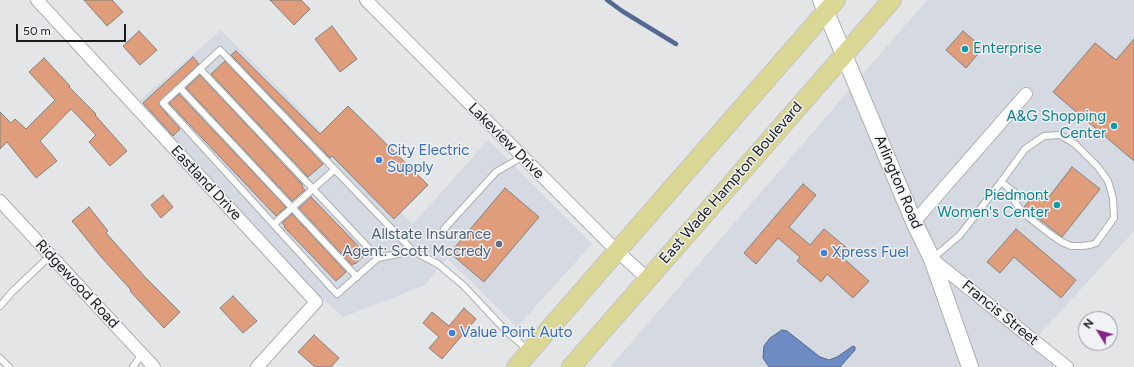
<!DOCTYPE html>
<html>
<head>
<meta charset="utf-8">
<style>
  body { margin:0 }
  #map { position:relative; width:1134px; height:367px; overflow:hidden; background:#e3e5e7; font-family:Figtree,sans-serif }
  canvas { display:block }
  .north { position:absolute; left:1078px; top:311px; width:40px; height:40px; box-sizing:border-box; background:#f0f2f5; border:1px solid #9a9c9e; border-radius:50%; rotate:307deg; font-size:11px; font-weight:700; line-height:16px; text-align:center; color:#1a1a1b }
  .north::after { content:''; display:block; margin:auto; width:14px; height:18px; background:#83218b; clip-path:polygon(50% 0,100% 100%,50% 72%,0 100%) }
  .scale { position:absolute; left:16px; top:24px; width:110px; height:18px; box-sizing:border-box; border:2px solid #1a1a1b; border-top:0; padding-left:5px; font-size:12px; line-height:14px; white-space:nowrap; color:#1a1a1b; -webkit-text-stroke:3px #f0f2f5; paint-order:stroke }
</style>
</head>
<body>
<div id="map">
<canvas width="1134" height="367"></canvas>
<div class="north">N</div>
<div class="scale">50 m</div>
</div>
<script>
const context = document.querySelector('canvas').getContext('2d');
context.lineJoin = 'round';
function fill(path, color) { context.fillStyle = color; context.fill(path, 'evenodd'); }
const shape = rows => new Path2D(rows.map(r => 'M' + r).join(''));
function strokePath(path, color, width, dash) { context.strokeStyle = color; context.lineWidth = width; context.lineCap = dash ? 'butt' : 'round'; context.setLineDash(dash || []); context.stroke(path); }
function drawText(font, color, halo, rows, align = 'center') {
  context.font = font + ' Figtree,sans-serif'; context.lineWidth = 3; context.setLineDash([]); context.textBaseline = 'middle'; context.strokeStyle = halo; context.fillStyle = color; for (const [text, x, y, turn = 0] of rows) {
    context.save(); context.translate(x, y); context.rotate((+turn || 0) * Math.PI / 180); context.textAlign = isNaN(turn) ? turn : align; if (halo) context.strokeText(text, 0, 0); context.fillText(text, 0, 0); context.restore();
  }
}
const built = shape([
  [927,0,1134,0,1134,231,1029,346,1055,367,610,367],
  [221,30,413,224,488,140,592,244,517,327,447,258,425,285,343,317,317,294,139,101]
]);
const water = shape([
  [782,330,787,331,820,357,829,360,837,357,853,346,855,347,855,350,840,367,769,367,763,358,764,346,770,338,782,330]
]);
const stream = shape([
  [607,0,622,11,676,44]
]);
const building = shape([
  [84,0,112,0,123,12,107,26,84,0],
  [270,0,301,0,310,9,294,25,270,0],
  [332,26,357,59,340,72,315,39,332,26],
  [139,31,157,50,140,65,123,46,139,31],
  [963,31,983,48,966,68,946,50,963,31],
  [1134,39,1134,161,1053,92,1095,43,1116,60,1134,39],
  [236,51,320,134,348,106,428,185,394,219,332,156,330,158,231,55,236,51],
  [193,57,199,64,159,102,160,106,180,129,173,136,143,103,193,57],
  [44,58,70,86,69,87,96,114,95,115,127,151,110,166,89,142,96,135,71,109,40,141,57,161,36,178,7,142,0,149,0,112,11,123,15,119,26,129,55,100,29,72,44,58],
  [225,61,323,164,308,177,211,74,225,61],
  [200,75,301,183,303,186,302,187,305,190,292,201,186,88,200,75],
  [179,94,286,207,276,216,169,103,179,94],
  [1072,167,1100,189,1062,237,1024,207,1034,195,1045,202,1072,167],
  [803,184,816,195,789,227,810,245,824,229,848,249,842,257,869,281,853,298,827,274,821,282,797,261,800,257,778,238,756,264,744,253,803,184],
  [505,188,539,217,484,282,450,253,505,188],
  [163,195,173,207,161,218,151,205,163,195],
  [311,197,366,254,355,264,355,263,352,265,299,208,311,197],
  [89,207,108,231,106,233,145,277,180,312,164,328,130,291,131,290,102,258,72,221,89,207],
  [292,214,346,272,336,281,284,227,285,226,282,223,292,214],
  [1016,229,1076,280,1061,298,1014,257,1000,273,987,262,1016,229],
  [233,296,257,321,243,333,220,308,233,296],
  [464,308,476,319,442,359,429,348,439,337,423,323,432,312,449,326,464,308],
  [314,335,339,358,331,367,315,367,298,352,314,335]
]);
const lane = shape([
  [200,69,378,258],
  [180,88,357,277],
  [274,224,334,170],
  [444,229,496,172,522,157],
  [413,251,378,258,337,294,163,103,220,50,413,251,438,264,464,286,505,330,529,351],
  [932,259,960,235,1001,182,1025,149,1044,136,1060,135,1075,144,1098,167,1108,181,1113,198,1114,218,1096,243,1090,245,1082,246,1071,246,1062,242,1050,234,1022,212,1015,202,1014,192,1001,182],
  [0,306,12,292,51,255],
  [0,358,9,367],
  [133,367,142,354]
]);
const street = shape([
  [37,0,316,302,257,367],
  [366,0,617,251,648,279],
  [0,201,154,367],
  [914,222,1026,94],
  [932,259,1067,367]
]);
const secondary = shape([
  [821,0,914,222,932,259,970,367]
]);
const primary = shape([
  [516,367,836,0],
  [571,367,892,0]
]);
const markers = [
  [965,49,4,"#0f9aa8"],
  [1114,126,4,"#0f9aa8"],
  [379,160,4,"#3f7fe0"],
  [1057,205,4,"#0f9aa8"],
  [499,244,4,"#5c6f8a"],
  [824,253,4,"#3f7fe0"],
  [452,333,4,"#3f7fe0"]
];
const cultureNames = [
  ["Enterprise",973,49,"left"],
  ["A&G Shopping",1106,117],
  ["Center",1106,134],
  ["Piedmont",1049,196],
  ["Women's Center",1049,213]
];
const streetNames = [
  ["Lakeview Drive",506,141,45],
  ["Arlington Road",898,182,67],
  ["Eastland Drive",206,183,47],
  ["East Wade Hampton Boulevard",731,183,-49],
  ["Ridgewood Road",77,284,47],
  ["Francis Street",1000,313,39]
];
const shopNames = [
  ["City Electric",387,151],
  ["Supply",387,168],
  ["Xpress Fuel",832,253],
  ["Value Point Auto",460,333]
];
const serviceNames = [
  ["Allstate Insurance",491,235],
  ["Agent: Scott Mccredy",491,252]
];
fill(built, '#d4d9e2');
fill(water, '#6e8cc4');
strokePath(water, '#556a91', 1);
strokePath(stream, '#556a91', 4.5);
fill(building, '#df9d7c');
strokePath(building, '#83817f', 1);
strokePath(lane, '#acaeb0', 8);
strokePath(street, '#acaeb0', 14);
strokePath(secondary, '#acaeb0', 18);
strokePath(primary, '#c3c3c4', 20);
strokePath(lane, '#fff', 6);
strokePath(street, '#fff', 12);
strokePath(secondary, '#fff', 16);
strokePath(primary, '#dad795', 18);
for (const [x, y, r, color] of markers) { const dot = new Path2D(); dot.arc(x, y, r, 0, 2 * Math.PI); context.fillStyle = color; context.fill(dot); strokePath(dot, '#f0f2f5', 1.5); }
drawText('15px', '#0d838f', '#f0f2f5', cultureNames, 'right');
drawText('15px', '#1a1a1b', '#f0f2f5', streetNames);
drawText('15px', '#366cbe', '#f0f2f5', shopNames, 'left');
drawText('15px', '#4e5e75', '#f0f2f5', serviceNames, 'right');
</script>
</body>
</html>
